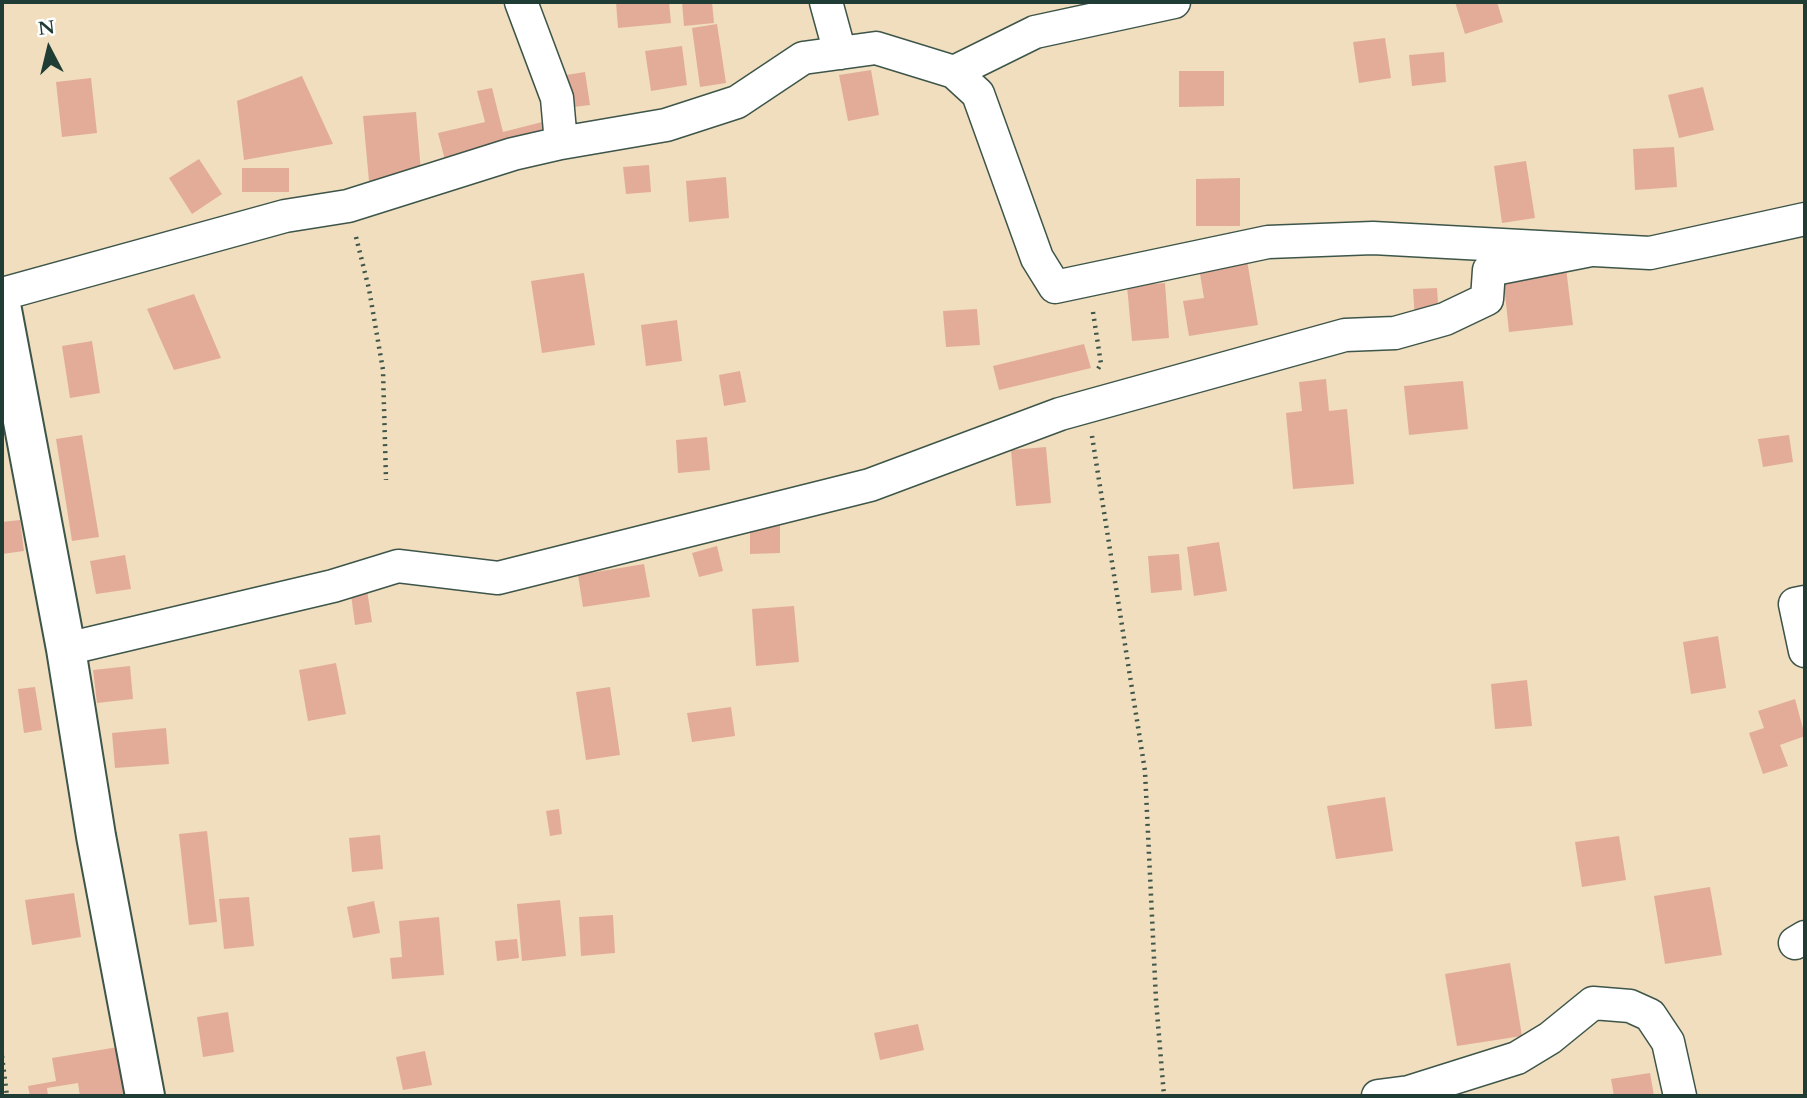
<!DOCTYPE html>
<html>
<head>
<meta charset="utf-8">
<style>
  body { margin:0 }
  #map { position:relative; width:1807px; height:1098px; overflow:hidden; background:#f0debf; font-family:Cardo,serif }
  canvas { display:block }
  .frame { position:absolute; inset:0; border:4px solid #1f3d34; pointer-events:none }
  .north { position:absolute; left:14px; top:14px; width:70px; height:70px; -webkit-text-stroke:5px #fff; paint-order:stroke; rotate:353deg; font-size:19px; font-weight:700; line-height:28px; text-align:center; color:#1f3d34 }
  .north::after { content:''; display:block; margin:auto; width:24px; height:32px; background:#1f3d34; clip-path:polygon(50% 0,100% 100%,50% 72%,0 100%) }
</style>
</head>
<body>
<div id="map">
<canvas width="1807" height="1098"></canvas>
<div class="frame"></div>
<div class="north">N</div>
</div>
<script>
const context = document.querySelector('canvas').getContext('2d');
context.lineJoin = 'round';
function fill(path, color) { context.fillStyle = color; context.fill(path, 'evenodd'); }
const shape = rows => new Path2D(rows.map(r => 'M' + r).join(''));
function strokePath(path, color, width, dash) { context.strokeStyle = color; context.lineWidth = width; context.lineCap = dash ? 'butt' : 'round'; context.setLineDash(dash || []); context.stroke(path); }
const building = shape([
  [616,2,669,2,671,23,618,28],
  [682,2,712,2,714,23,684,26],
  [1455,2,1497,2,1503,22,1465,34],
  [717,24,726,83,700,87,692,28],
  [1385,38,1391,78,1359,83,1353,42],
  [682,46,687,85,651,91,645,51],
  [1444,52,1446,82,1412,86,1409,55],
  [871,70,879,115,848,121,839,75],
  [1179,71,1224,71,1224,106,1179,107],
  [585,72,590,105,565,108,560,76],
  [302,76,333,144,244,160,237,101],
  [91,78,97,133,62,137,56,82],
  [1703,87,1714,130,1679,138,1668,95],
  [492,88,503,132,550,120,556,142,447,168,438,133,485,122,477,91],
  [416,112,421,172,370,192,363,116],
  [1674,147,1677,187,1635,190,1633,149],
  [199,159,222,194,192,214,169,178],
  [1526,161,1535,218,1502,223,1494,166],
  [649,165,651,192,626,194,623,167],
  [242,168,289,168,289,192,242,192],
  [726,177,729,218,689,222,686,181],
  [1240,178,1240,226,1196,226,1196,179],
  [1247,260,1258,325,1189,336,1183,301,1204,298,1199,268],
  [1566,268,1573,325,1509,332,1503,275],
  [584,273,595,345,542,353,531,281],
  [1165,283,1169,338,1132,341,1127,286],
  [1437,288,1439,319,1415,320,1413,289],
  [194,294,221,358,174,370,147,309],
  [977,309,980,345,946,347,943,311],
  [677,320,682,361,646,366,641,325],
  [92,341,100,393,70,398,62,346],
  [1084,344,1091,368,999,390,993,366],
  [740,371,746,402,724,406,719,375],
  [1326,379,1329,411,1347,409,1354,484,1293,489,1286,413,1302,411,1299,382],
  [1463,381,1468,429,1409,435,1404,386],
  [82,435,99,537,72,541,56,439],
  [1789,435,1793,462,1763,467,1758,439],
  [707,437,710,470,678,473,676,440],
  [1046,447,1051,503,1016,506,1011,450],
  [20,520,24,551,2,554,2,522],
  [750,521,780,521,780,553,750,554],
  [1219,542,1227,591,1194,596,1187,547],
  [717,546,723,571,699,577,692,553],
  [1179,554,1182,590,1151,593,1148,556],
  [125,555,131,589,96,594,90,561],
  [644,564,650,597,583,607,578,575],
  [366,584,372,622,355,625,350,587],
  [794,606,799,662,756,666,752,609],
  [1718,636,1726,688,1691,694,1683,642],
  [336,663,346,714,308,721,299,670],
  [130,666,133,699,97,703,93,670],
  [1527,680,1532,726,1495,729,1491,684],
  [35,687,42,730,24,733,18,689],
  [610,687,620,755,586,760,576,692],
  [1795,699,1805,736,1780,745,1788,766,1763,774,1749,733,1764,728,1758,711],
  [731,707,735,736,692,742,687,713],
  [166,728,169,764,115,768,112,733],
  [1385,797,1393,851,1336,859,1327,806],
  [559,809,562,834,550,836,546,811],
  [207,831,217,922,189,925,179,834],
  [380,835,383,869,352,872,349,838],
  [1619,836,1626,880,1582,887,1575,842],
  [1710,887,1722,955,1665,964,1654,896],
  [74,893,81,937,32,945,25,900],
  [249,897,254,946,224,949,219,899],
  [560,900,566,956,522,961,517,904],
  [374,901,380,933,353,938,347,907],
  [613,915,615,953,581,956,579,917],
  [439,917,444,975,392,979,390,958,402,957,399,921],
  [517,939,519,958,497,961,495,941],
  [1510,963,1522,1036,1457,1046,1445,974],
  [228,1012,234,1052,203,1057,197,1017],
  [918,1024,924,1050,880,1060,874,1033],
  [118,1047,127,1096,80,1096,78,1083,47,1088,48,1096,30,1096,28,1086,56,1081,52,1058],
  [425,1051,432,1085,403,1090,396,1057],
  [1650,1073,1654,1096,1614,1096,1611,1079]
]);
const path = shape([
  [356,237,369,289,383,370,386,480],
  [1093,312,1101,364,1096,372],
  [1092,436,1145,771,1156,1000,1164,1096],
  [2,1056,7,1096]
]);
const minor = shape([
  [826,2,840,53],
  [954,72,978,94,1037,258,1055,287,1268,242,1373,238,1650,253,1805,219],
  [561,143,666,125,737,102,803,58,876,48,954,72,1035,32,1174,2],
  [2,294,285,216,348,206,513,154,561,143,557,98,521,2],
  [1805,602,1795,604,1805,651],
  [66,649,333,586,398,566,498,578,870,485,1060,414,1345,335,1395,333,1445,319,1487,299,1489,270,1591,250],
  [1795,943,1805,937],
  [1378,1096,1409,1092,1517,1058,1550,1038,1593,1003,1630,1006,1650,1015,1668,1042,1680,1096]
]);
const tertiary = shape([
  [2,310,66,649,96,836,145,1096]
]);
fill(building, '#e3ac98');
strokePath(minor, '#3e5549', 35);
strokePath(tertiary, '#3e5549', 42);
strokePath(path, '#3e5549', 4.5, [2, 5]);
strokePath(minor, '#fff', 32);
strokePath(tertiary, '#fff', 38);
</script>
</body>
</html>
